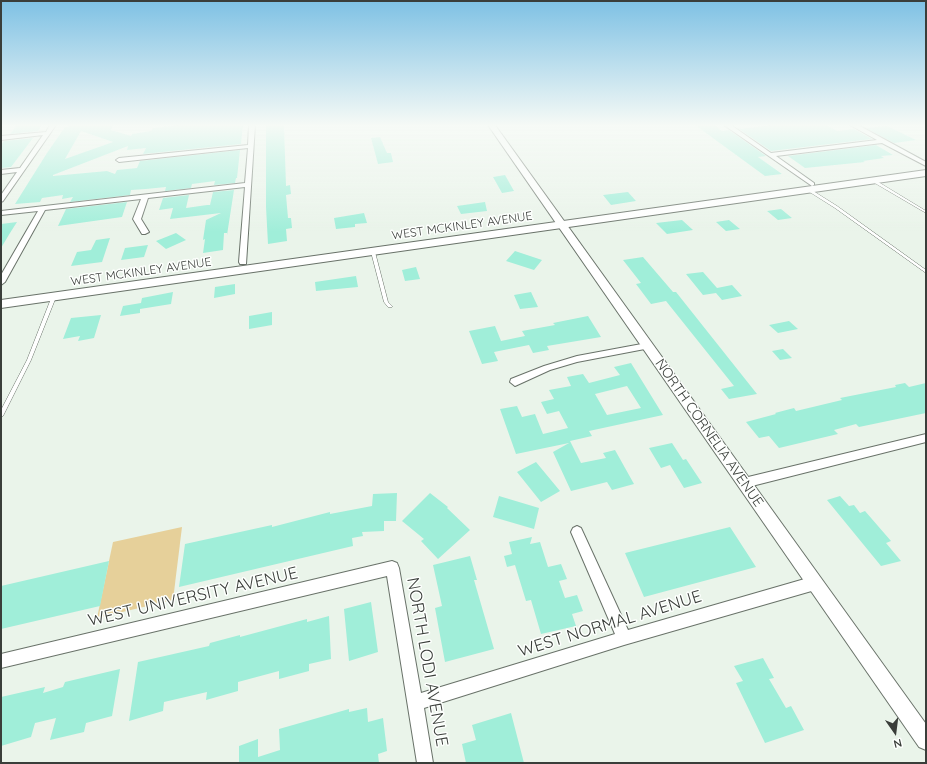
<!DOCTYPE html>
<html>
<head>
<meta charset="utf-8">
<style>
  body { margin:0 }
  #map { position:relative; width:927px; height:764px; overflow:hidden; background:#eaf4ea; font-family:Quicksand,sans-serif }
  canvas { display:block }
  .frame { position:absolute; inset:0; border:2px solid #3a3e3a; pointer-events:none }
  .north { position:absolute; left:875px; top:712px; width:40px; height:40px; -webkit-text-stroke:3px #fdfffd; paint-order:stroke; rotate:166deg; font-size:11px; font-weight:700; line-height:16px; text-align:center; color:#3a3e3a }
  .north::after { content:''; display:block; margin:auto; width:14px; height:18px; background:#3a3e3a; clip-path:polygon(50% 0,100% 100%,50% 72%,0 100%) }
</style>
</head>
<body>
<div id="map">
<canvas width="927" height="764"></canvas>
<div class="frame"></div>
<div class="north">N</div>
</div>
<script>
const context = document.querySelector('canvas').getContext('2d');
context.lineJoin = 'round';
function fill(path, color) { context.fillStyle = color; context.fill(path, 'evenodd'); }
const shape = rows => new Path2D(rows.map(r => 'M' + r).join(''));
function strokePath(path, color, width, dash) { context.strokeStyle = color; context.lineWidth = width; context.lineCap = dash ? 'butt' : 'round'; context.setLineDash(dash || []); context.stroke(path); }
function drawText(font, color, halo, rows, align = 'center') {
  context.font = font + ' Quicksand,sans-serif'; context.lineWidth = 3; context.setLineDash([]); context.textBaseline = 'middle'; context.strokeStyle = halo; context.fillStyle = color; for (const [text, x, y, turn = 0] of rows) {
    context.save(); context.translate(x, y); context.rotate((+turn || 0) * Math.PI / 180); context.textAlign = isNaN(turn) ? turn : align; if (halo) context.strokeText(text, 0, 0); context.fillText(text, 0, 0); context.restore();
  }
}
const green = shape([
  [182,527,173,600,97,618,113,542]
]);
const building = shape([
  [17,125,42,125,38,131,10,134],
  [69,125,113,125,111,130,131,136,132,134,151,131,153,128,183,125,243,125,241,144,143,154,146,148,127,150,128,146,53,175,53,176,107,171,115,174,117,170,137,168,140,161,240,150,237,178,236,178,235,183,214,185,215,181,192,184,191,188,165,191,166,187,146,189,131,190,130,195,70,202,73,197,62,199,63,195,42,198,40,202,15,204,47,153,65,127,68,127],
  [81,131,113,142,65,159],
  [266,125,284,125,286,186,290,185,291,194,286,195,288,218,291,218,292,228,286,229,287,241,268,244,266,207],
  [695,125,714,125,722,131,729,130,766,156,758,157,782,174,765,176],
  [775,125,826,125,837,131,854,129,872,139,771,151,739,129],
  [887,126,916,140,894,143,866,128],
  [380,137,387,153,391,153,393,162,378,164,371,138],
  [33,138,11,167,1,168,1,145,4,141],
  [876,145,893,155,881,156,884,158,863,161,865,162,805,168,788,156],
  [505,175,514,191,502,193,493,177],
  [234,190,227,235,227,233,224,233,223,250,203,253,205,239,203,240,206,220,221,213,170,219,173,208,159,210,163,198,189,195,186,208,207,205,210,205,213,192],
  [628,192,636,201,611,205,603,195],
  [127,202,122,217,58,226,66,209],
  [485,202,487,211,461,214,457,206],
  [781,209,792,218,778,220,767,211],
  [364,213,367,223,355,224,355,227,336,229,334,218],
  [682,220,693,230,667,234,656,223],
  [729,220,740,229,726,231,716,222],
  [17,222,10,233,1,248,1,224],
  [176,233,186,240,166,249,156,241],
  [110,238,102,262,71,266,77,252,91,250,96,240],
  [148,245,144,257,121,260,125,248],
  [515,251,542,260,534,270,506,261],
  [643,257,673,292,676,292,757,394,729,399,721,389,734,386,666,301,651,304,636,284,641,283,623,260],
  [416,267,420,279,405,281,402,270],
  [703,272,717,288,732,285,742,296,722,300,716,293,703,295,686,274],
  [356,276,358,287,316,291,315,282],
  [235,284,235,294,214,298,215,287],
  [173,292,171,304,140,309,140,313,120,316,123,306,141,303,142,298],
  [531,292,538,307,520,309,514,295],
  [272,312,272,325,249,329,249,316],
  [101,315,94,338,78,341,80,336,63,339,71,318],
  [588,316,601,337,547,346,549,350,533,353,529,345,494,352,498,361,482,364,469,331,495,326,501,341,525,336,522,331,555,325,553,323],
  [789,321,798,329,778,333,769,325],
  [783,349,792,358,780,360,772,351],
  [631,363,663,415,589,431,592,436,570,441,581,463,606,458,603,453,615,450,634,484,612,490,607,482,571,491,553,452,569,443,516,454,500,409,517,406,522,417,535,414,543,434,568,428,559,411,547,414,541,402,554,399,549,390,571,386,567,377,583,374,589,383,620,375,614,367],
  [627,386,641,408,607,415,595,394],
  [905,383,909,387,926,383,926,413,859,427,856,424,834,430,838,434,779,448,769,436,759,438,746,422,776,414,775,413,794,408,796,411,842,400,840,398,896,387,895,385],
  [672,443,683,460,686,459,702,483,684,488,670,465,661,468,649,448],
  [536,462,560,491,541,502,517,472],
  [397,493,396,521,384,521,384,531,362,532,363,536,352,538,353,546,179,587,185,544,272,525,272,527,330,512,330,514,372,506,373,494],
  [430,493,448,507,447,508,470,530,438,559,421,541,424,539,402,521],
  [499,496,539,508,534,529,493,517],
  [840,496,849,506,854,505,860,513,865,511,891,541,886,543,901,561,881,566,827,500],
  [730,527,756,567,644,597,625,553],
  [532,537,530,544,540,542,548,567,561,564,567,579,559,581,565,598,577,595,583,611,572,614,576,626,541,634,531,600,526,601,515,565,507,567,504,556,512,554,509,542],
  [470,556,477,580,474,580,494,649,445,662,435,608,442,606,433,565],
  [109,561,100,606,1,629,1,586],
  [371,602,378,652,349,661,344,609],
  [329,616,331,659,309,664,309,671,279,679,279,671,238,682,238,691,206,700,207,692,164,702,163,711,129,721,138,662,209,646,210,643,240,635,240,637,307,619,307,622],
  [763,658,774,678,769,679,786,708,791,706,804,730,765,743,736,683,743,681,734,666],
  [120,669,112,716,86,723,84,732,50,740,56,718,35,723,31,737,1,746,1,697,45,687,43,693,63,687,65,682],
  [367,708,368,722,383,718,387,751,378,754,379,763,239,763,239,746,258,739,258,757,280,750,279,729,349,709,349,712],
  [511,713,524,763,466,763,462,744,476,740,472,725]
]);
const service = shape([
  [873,180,875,180,926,211,926,213,873,182,873,180],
  [808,189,810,189,837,206,926,270,926,273,835,208,808,191,808,189],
  [372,251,373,251,375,252,388,302,392,306,392,307,388,307,384,302,371,252,372,251],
  [52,296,54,296,56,297,31,360,3,416,1,417,1,410,27,360,52,296]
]);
const minor = shape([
  [50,125,56,125,3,201,1,202,1,195,17,172,1,174,1,170,20,168,43,135,1,140,1,136,46,132,50,125],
  [249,125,255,125,246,264,240,264,239,262,245,187,148,198,141,219,149,232,145,234,142,234,133,219,141,199,45,210,5,282,1,285,1,275,38,211,1,215,1,211,245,183,248,148,119,162,116,160,119,158,248,145,249,125],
  [724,125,731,125,771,153,877,140,850,125,858,125,926,162,926,166,882,143,776,156,814,183,814,185,812,186,724,125],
  [647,343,652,346,650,348,577,362,550,370,515,386,510,382,511,379,544,366,577,356,647,343],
  [926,434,926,442,744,488,740,487,738,483,740,479,744,478,926,434],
  [577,526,581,528,628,630,815,576,820,578,822,583,820,588,815,590,624,645,424,708,433,763,417,763,387,576,1,668,1,654,392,561,397,563,399,568,421,693,615,634,571,532,573,528,577,526]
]);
const tertiary = shape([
  [488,125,495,125,926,724,926,750,919,747,488,125]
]);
const secondary = shape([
  [926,170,926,176,1,308,1,300,926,170]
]);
const farStreetnames = [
  ["WEST MCKINLEY AVENUE",462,226,-8],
  ["WEST MCKINLEY AVENUE",141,272,-8]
];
const streetNames = [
  ["NORTH CORNELIA AVENUE",709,433,55]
];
const nearStreetnames = [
  ["WEST UNIVERSITY AVENUE",193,597,-13],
  ["WEST NORMAL AVENUE",610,624,-17],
  ["NORTH LODI AVENUE",427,662,80]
];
fill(green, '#e6d09a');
fill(building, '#a0eed9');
strokePath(service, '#697269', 1);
strokePath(minor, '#697269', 2);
strokePath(tertiary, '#697269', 2);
strokePath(secondary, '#697269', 2);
fill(service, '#fff');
fill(minor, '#fff');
fill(tertiary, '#fff');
fill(secondary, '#fff');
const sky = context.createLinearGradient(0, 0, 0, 232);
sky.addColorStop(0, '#7ec1e4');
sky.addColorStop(0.54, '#f6faf6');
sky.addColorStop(1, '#f6faf600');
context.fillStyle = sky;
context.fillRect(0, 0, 927, 232);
drawText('12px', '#3a3e3a', '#fdfffd', farStreetnames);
drawText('14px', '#3a3e3a', '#fdfffd', streetNames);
drawText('17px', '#3a3e3a', '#fdfffd', nearStreetnames);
</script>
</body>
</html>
